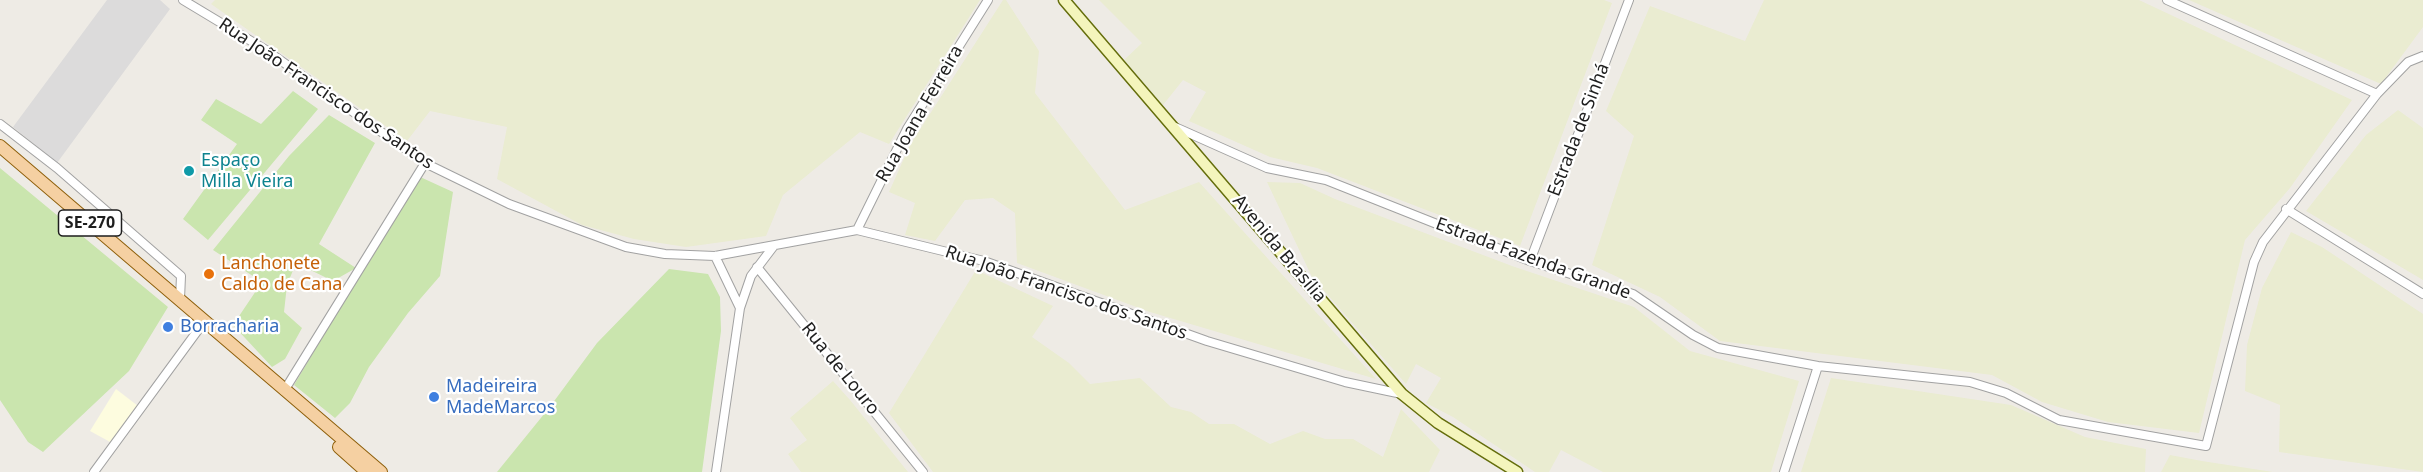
<!DOCTYPE html>
<html>
<head>
<meta charset="utf-8">
<style>
  body { margin:0 }
  canvas { display:block; background:#eeebe5 }
</style>
</head>
<body>
<canvas width="2423" height="472"></canvas>
<script>
const context = document.querySelector('canvas').getContext('2d');
context.lineJoin = 'round';
function fill(path, color) { context.fillStyle = color; context.fill(path, 'evenodd'); }
const shape = rows => new Path2D(rows.map(r => 'M' + r).join(''));
function strokePath(path, color, width, dash) { context.strokeStyle = color; context.lineWidth = width; context.lineCap = dash ? 'butt' : 'round'; context.setLineDash(dash || []); context.stroke(path); }
function drawText(font, color, halo, rows, align = 'center') {
  context.font = font + ' "Noto Sans",sans-serif'; context.lineWidth = 4.5; context.setLineDash([]); context.textBaseline = 'middle'; context.strokeStyle = halo; context.fillStyle = color; for (const [text, x, y, turn = 0] of rows) {
    context.save(); context.translate(x, y); context.rotate((+turn || 0) * Math.PI / 180); context.textAlign = isNaN(turn) ? turn : align; if (halo) context.strokeText(text, 0, 0); context.fillText(text, 0, 0); context.restore();
  }
}
const residential = shape([
  [107,0,160,0,170,9,57,163,13,127]
]);
const education = shape([
  [116,389,138,406,112,443,90,431]
]);
const farmland = shape([
  [215,0,980,0,889,144,860,132,783,195,766,236,686,247,634,239,582,225,497,179,507,127,430,111,407,141,211,4],
  [1003,0,1006,0,1039,51,1035,93,1125,210,1199,182,1376,379,1150,312,1017,263,1015,213,993,198,965,200,935,241,905,235,915,203,889,192,910,145],
  [1099,0,1604,0,1612,3,1520,246,1317,168,1270,157,1189,121,1206,92,1183,80,1163,105,1124,60,1142,43],
  [1764,0,2139,0,2352,100,2290,188,2245,240,2199,433,2108,422,2042,402,1992,375,1720,341,1660,297,1592,265,1634,136,1606,111,1650,6,1745,41],
  [2189,0,2423,0,2423,27,2381,84],
  [2398,110,2423,128,2423,280,2306,211,2366,135],
  [1267,182,1300,183,1335,199,1512,266,1634,307,1690,351,1799,381,1771,472,1603,472,1561,450,1549,472,1535,472,1453,417,1426,403,1441,378,1416,364,1406,384,1312,277],
  [2291,232,2322,247,2423,314,2423,472,2279,452,2280,405,2245,391,2247,345,2262,288],
  [976,270,1053,306,1032,337,1069,363,1090,384,1140,378,1171,407,1191,412,1209,424,1234,424,1270,444,1303,431,1325,439,1353,439,1383,457,1401,409,1440,450,1429,472,933,472,889,413],
  [1831,378,2011,405,2085,437,2146,449,2145,472,1801,472],
  [833,381,850,400,908,472,801,472,788,454,807,440,790,418],
  [2170,455,2202,461,2273,472,2161,472]
]);
const grass = shape([
  [293,91,318,109,208,240,183,219,237,144,201,120,216,99,261,124],
  [329,115,375,143,319,244,356,268,333,281,296,263,287,285,284,312,302,328,285,359,272,367,233,325,262,282,213,250,289,156],
  [0,168,168,307,129,371,43,452,28,442,0,400],
  [418,176,453,192,440,276,408,313,369,367,350,403,335,418,294,385],
  [669,269,708,274,720,297,721,331,702,472,497,472,549,408,597,343]
]);
const minor = shape([
  [183,0,266,50,425,163,509,204,626,247,665,254,715,256,857,230,984,261,1207,341,1345,382,1402,394],
  [2167,0,2377,94],
  [0,124,57,168,181,276,180,299],
  [1175,127,1267,168,1326,180,1530,261,1633,294,1693,335,1718,348,1818,366,1970,382,2006,393,2059,420,2206,446,2254,262,2263,242,2377,94,2408,62,2423,56],
  [2286,209,2423,294],
  [857,230,907,129,988,0],
  [715,256,740,308,716,472],
  [1530,261,1629,0],
  [757,267,923,472],
  [740,308,751,276,773,247],
  [284,391,425,163],
  [94,472,201,326],
  [1784,472,1818,366]
]);
const secondary = shape([
  [1064,0,1402,394,1438,423,1517,472]
]);
const primary = shape([
  [0,146,381,472],
  [339,447,367,472]
]);
const markers = [
  [189,171,6,"#0f9aa8"],
  [209,274,6,"#e8710a"],
  [168,327,6,"#3f7fe0"],
  [434,397,6,"#3f7fe0"]
];
const shields = [
  [90,223,63]
];
const shieldNames = [
  ["SE-270",90,223]
];
const streetNames = [
  ["Rua João Francisco dos Santos",326,94,34],
  ["Rua Joana Ferreira",920,114,-60],
  ["Estrada de Sinhá",1579,130,-69],
  ["Avenida Brasília",1279,249,50],
  ["Estrada Fazenda Grande",1533,259,20],
  ["Rua João Francisco dos Santos",1066,293,19],
  ["Rua de Louro",840,369,51]
];
const cultureNames = [
  ["Espaço",201,161],
  ["Milla Vieira",201,182]
];
const foodNames = [
  ["Lanchonete",221,264],
  ["Caldo de Cana",221,285]
];
const shopNames = [
  ["Borracharia",180,327],
  ["Madeireira",446,387],
  ["MadeMarcos",446,408]
];
fill(residential, '#dcdbdb');
fill(education, '#fdfcdf');
fill(farmland, '#eaecd1');
fill(grass, '#cae5ae');
strokePath(minor, '#a2a2a2', 10);
strokePath(secondary, '#656e0c', 13);
strokePath(primary, '#8e5f0a', 14);
strokePath(minor, '#fff', 8);
strokePath(secondary, '#f4f5bc', 10);
strokePath(primary, '#f5d0a2', 12);
for (const [x, y, r, color] of markers) { const dot = new Path2D(); dot.arc(x, y, r, 0, 2 * Math.PI); context.fillStyle = color; context.fill(dot); strokePath(dot, '#fff', 2); }
for (const [x, y, w] of shields) { const box = new Path2D(); box.roundRect(x - w / 2, y - 13, w, 26, 4.5); context.fillStyle = '#fff'; context.fill(box); strokePath(box, '#1e1e1e', 1.5); }
drawText('bold 16px', '#1e1e1e', null, shieldNames);
drawText('18px', '#1e1e1e', '#fff', streetNames);
drawText('18px', '#0d838f', '#fff', cultureNames, 'left');
drawText('18px', '#c56008', '#fff', foodNames, 'left');
drawText('18px', '#366cbe', '#fff', shopNames, 'left');
</script>
</body>
</html>
